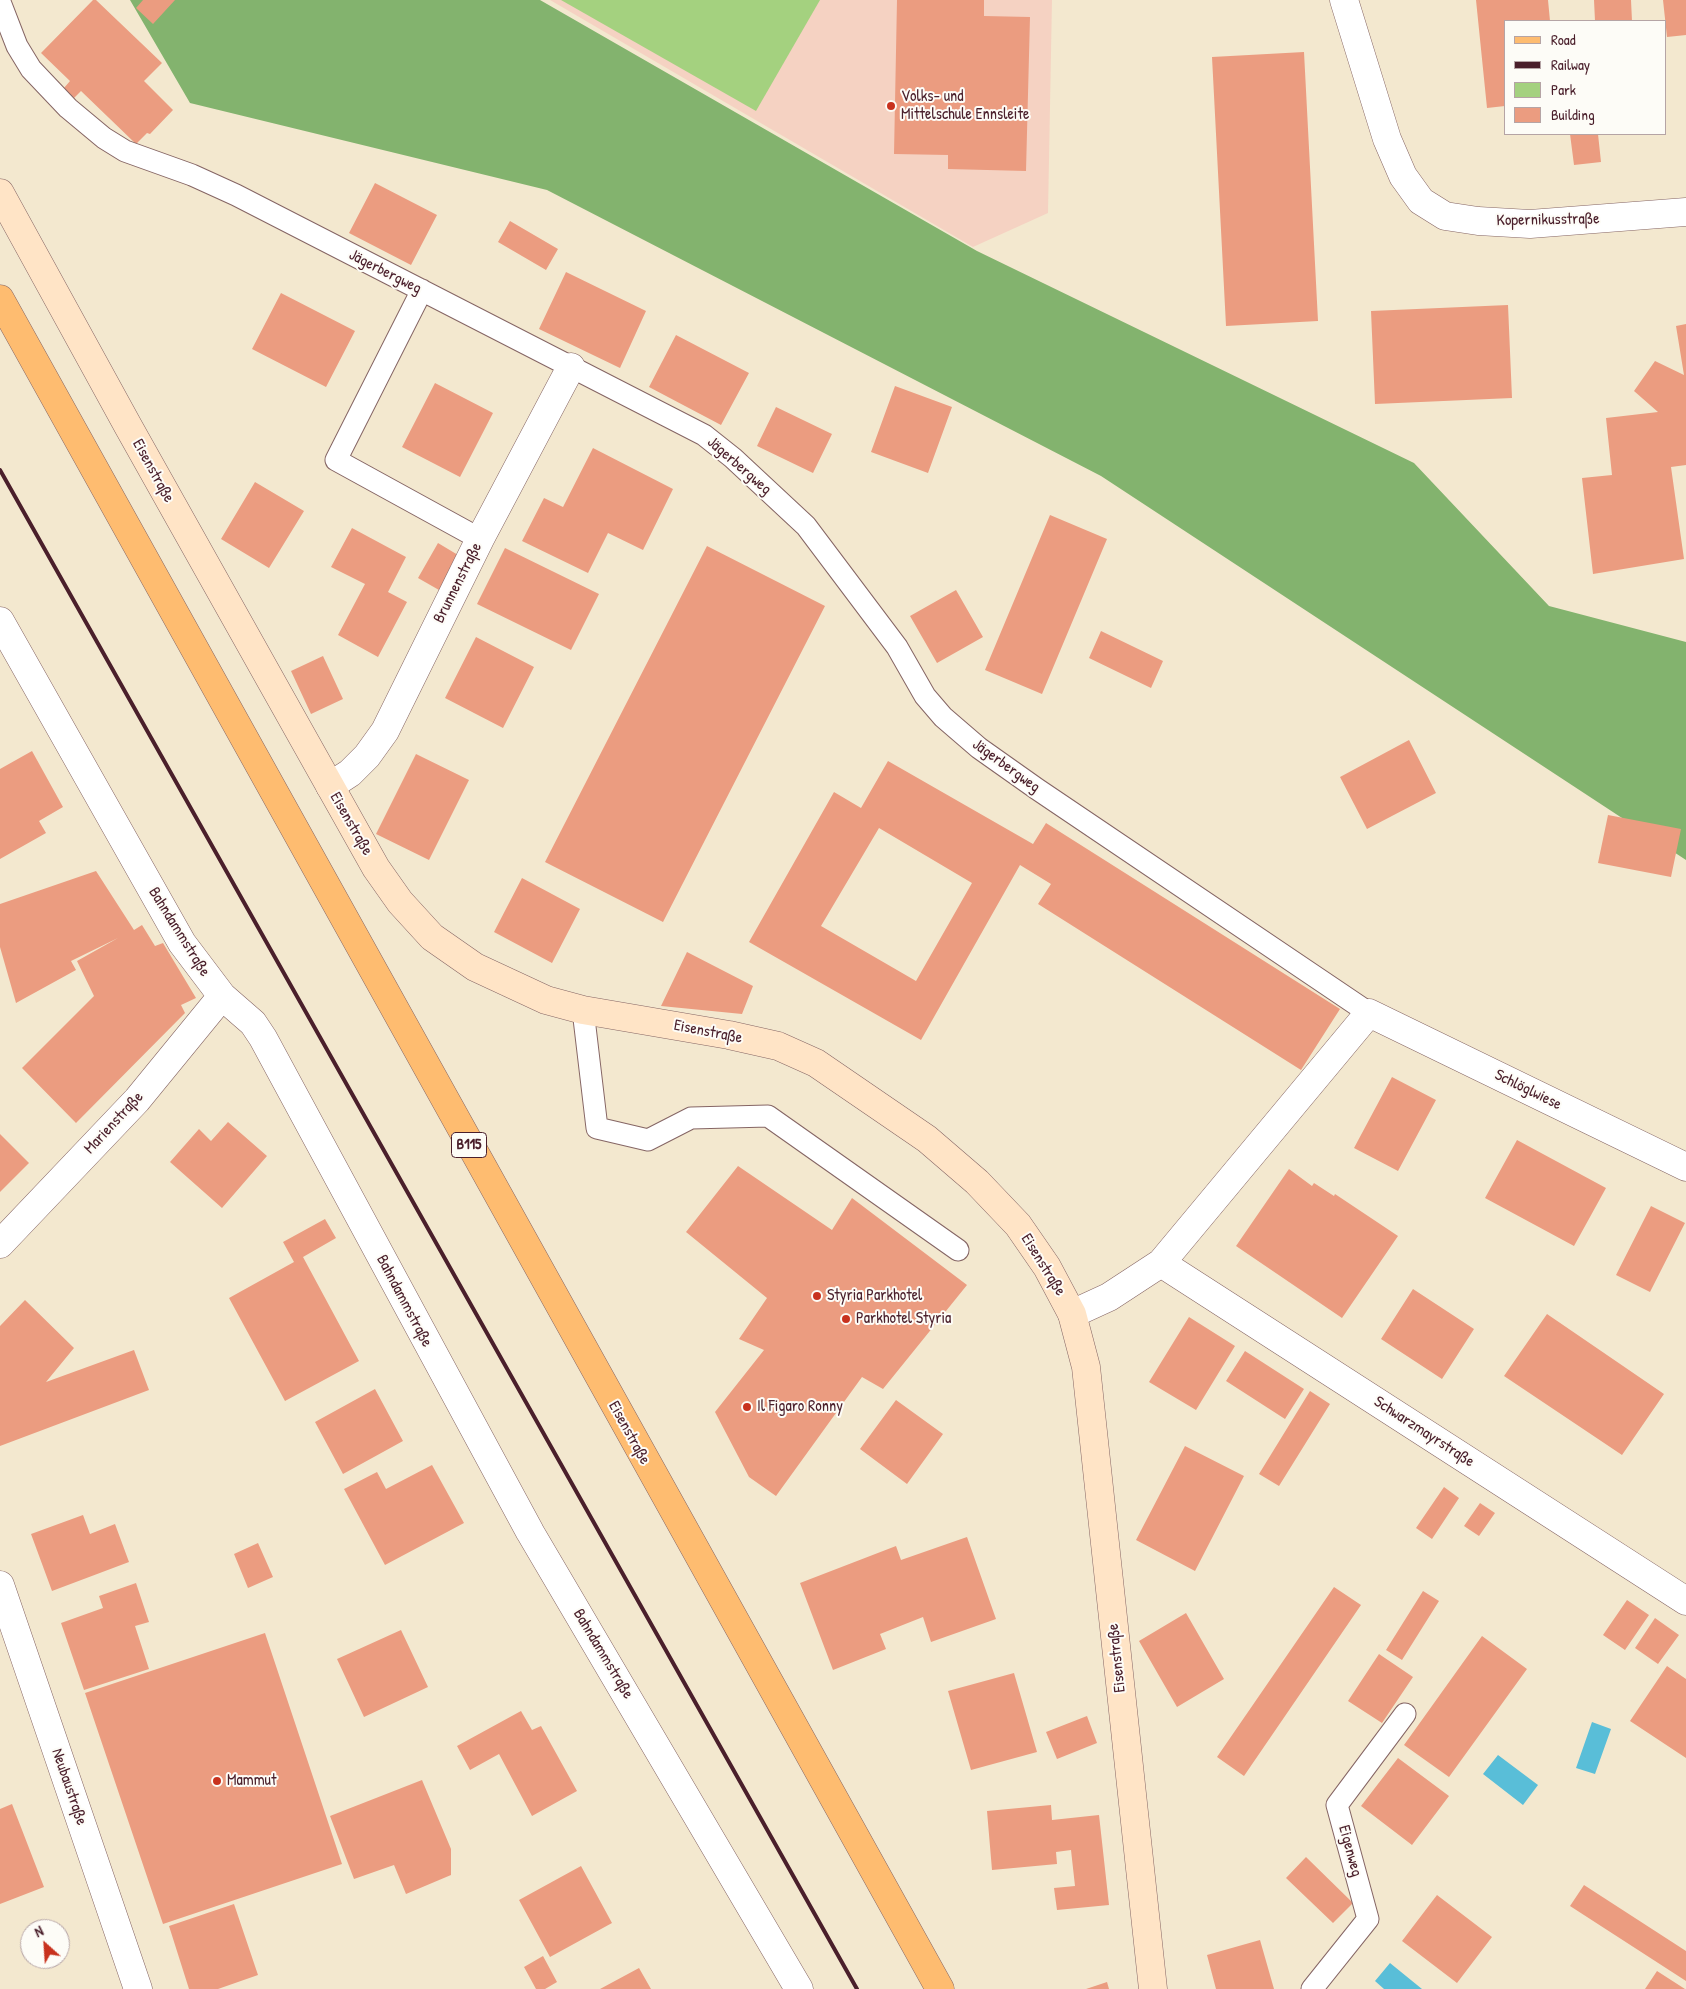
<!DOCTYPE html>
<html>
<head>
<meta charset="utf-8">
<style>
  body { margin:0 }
  #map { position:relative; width:1686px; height:1989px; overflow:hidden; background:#f3e8cf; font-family:"Patrick Hand",sans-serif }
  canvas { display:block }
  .legend { position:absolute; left:1504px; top:20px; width:162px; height:115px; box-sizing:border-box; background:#fdfcf7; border:1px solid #b5a4a5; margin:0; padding:6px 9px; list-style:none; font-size:15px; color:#4a1f2b }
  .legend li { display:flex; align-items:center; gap:10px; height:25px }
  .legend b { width:25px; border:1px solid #b5a4a5 }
  .north { position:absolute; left:20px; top:1919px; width:50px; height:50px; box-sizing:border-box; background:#fdfcf7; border:1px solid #b5a4a5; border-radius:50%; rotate:334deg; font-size:14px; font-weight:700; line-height:20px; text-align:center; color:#4a1f2b }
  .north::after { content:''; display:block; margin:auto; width:18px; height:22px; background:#c8321e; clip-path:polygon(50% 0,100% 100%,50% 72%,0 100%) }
</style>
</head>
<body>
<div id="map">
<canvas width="1686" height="1989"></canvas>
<ul class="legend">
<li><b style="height:6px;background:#febc70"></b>Road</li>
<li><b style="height:6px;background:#4a1f2b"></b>Railway</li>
<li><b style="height:14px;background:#a4d17f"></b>Park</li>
<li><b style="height:14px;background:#eb9c80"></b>Building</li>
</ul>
<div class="north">N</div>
</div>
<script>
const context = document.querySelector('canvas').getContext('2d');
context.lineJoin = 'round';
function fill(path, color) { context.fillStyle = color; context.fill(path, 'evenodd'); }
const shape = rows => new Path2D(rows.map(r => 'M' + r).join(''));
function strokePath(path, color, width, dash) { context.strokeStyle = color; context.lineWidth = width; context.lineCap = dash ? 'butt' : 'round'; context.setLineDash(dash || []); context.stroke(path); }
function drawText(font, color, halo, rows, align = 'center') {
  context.font = font + ' "Patrick Hand",sans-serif'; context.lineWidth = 4; context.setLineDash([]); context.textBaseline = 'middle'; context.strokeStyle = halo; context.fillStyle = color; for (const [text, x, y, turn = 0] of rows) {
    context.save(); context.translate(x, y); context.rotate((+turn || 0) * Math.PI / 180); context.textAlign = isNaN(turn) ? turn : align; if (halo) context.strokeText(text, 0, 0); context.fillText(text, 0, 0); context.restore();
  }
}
const built = shape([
  [550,0,1052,0,1048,213,973,247]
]);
const green = shape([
  [561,0,820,0,756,111]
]);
const forest = shape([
  [130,0,540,0,977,251,1414,463,1549,606,1686,642,1686,860,1101,476,547,190,190,103]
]);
const water = shape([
  [1592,1722,1611,1729,1595,1774,1576,1768],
  [1498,1755,1538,1785,1523,1805,1483,1774],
  [1390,1963,1422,1989,1384,1989,1375,1981]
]);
const building = shape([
  [93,0,96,0,162,63,144,81,173,110,150,134,147,133,136,144,81,91,74,98,64,88,70,81,41,53],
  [143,0,175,0,153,24,136,8],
  [897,0,984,0,984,16,1030,17,1026,171,948,169,948,155,894,154],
  [1476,0,1548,0,1550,21,1505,21,1505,106,1487,108],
  [1594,0,1631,0,1632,21,1595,21],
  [1663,0,1686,0,1686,35,1667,37],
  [1304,52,1318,321,1226,326,1212,57],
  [1570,134,1598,134,1601,162,1574,165],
  [375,183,437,215,411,265,349,233],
  [510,221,558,249,546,270,498,242],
  [566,272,646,311,620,368,539,329],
  [281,293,355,331,326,387,252,349],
  [1508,305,1512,398,1375,404,1371,311],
  [1686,324,1686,465,1671,467,1684,559,1593,574,1582,478,1612,475,1606,418,1658,412,1634,391,1655,361,1684,375,1676,326],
  [676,335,749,373,721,425,649,387],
  [435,383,493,413,460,477,402,447],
  [895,386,952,407,928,473,871,452],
  [776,407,832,434,813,473,757,446],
  [593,448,673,489,643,550,608,533,588,573,522,541,544,498,563,507],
  [255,482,304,511,269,568,221,539],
  [1050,515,1107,539,1042,694,985,670],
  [352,528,406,557,388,592,407,602,378,657,338,635,365,584,331,567],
  [438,543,458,555,439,590,418,578],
  [707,546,825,606,663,922,545,862],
  [505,548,599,594,571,650,477,604],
  [956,590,983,637,937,663,910,616],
  [1101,631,1163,661,1151,688,1089,658],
  [476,637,534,667,503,728,445,698],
  [323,656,343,699,311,714,291,671],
  [1409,740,1436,793,1367,829,1340,777],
  [32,751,63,807,39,821,46,833,0,859,0,769],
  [416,754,469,780,429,860,376,834],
  [888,761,1033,844,1046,823,1340,1009,1301,1070,1038,904,1051,884,1020,865,921,1040,749,942,834,792,861,808],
  [879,828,972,883,916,981,821,926],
  [1608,815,1681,829,1671,877,1598,863],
  [96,871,134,930,142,925,155,946,163,943,196,998,181,1005,185,1013,76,1123,22,1068,94,996,77,961,118,938,71,961,76,970,16,1003,0,947,0,904],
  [522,878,580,909,552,963,494,932],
  [687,952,753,986,742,1014,661,1006],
  [1392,1077,1436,1100,1398,1171,1354,1148],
  [228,1122,267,1156,222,1208,170,1162,199,1129,211,1141],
  [0,1134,29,1163,0,1192],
  [1517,1140,1606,1188,1574,1246,1485,1198],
  [738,1166,832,1230,852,1198,967,1285,883,1389,862,1377,776,1496,749,1477,715,1412,764,1350,739,1339,767,1298,686,1232],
  [1289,1169,1312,1186,1314,1183,1334,1196,1335,1194,1398,1236,1342,1318,1236,1246],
  [1651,1206,1685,1223,1650,1292,1616,1275],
  [325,1219,336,1238,303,1257,359,1361,285,1401,229,1298,294,1262,283,1242],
  [1413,1289,1474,1329,1442,1379,1381,1339],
  [25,1300,74,1348,46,1382,134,1350,149,1390,0,1446,0,1326],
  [1547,1314,1664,1394,1622,1455,1504,1376],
  [1189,1317,1235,1346,1196,1410,1149,1382],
  [1245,1351,1304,1389,1285,1419,1226,1381],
  [375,1389,403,1441,343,1474,315,1422],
  [1310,1391,1330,1404,1279,1486,1259,1474],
  [896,1400,943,1434,907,1484,860,1449],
  [1185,1446,1244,1476,1195,1571,1136,1540],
  [432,1465,464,1523,385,1565,344,1489,377,1472,386,1489],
  [1444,1487,1459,1498,1432,1539,1416,1528],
  [1480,1503,1495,1513,1479,1536,1464,1526],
  [83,1515,90,1534,115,1524,129,1562,52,1591,31,1534],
  [967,1537,996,1619,931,1642,923,1617,880,1634,886,1649,833,1670,800,1583,896,1546,901,1560],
  [258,1543,273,1577,248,1588,234,1554],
  [136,1583,149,1622,135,1626,149,1669,84,1690,61,1623,103,1608,99,1596],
  [1334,1587,1361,1605,1244,1776,1217,1757],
  [1423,1591,1439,1601,1402,1660,1386,1650],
  [1627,1600,1649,1615,1625,1650,1603,1635],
  [1186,1613,1224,1679,1177,1707,1139,1641],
  [1655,1618,1679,1635,1658,1664,1635,1648],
  [401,1630,428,1687,364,1717,337,1659],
  [265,1633,342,1864,163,1924,85,1693],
  [1482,1636,1527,1669,1449,1777,1404,1745],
  [1379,1654,1413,1677,1382,1723,1348,1701],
  [1667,1666,1686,1679,1686,1758,1630,1721],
  [1014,1673,1037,1752,971,1770,948,1691],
  [521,1711,532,1730,541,1726,577,1791,532,1816,499,1754,470,1770,457,1746],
  [1087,1716,1097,1743,1057,1759,1046,1732],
  [1398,1758,1449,1796,1412,1845,1361,1806],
  [422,1780,451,1849,451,1875,406,1894,394,1865,354,1879,330,1816],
  [12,1804,44,1887,0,1904,0,1809],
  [1051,1805,1052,1820,1099,1815,1109,1905,1057,1910,1054,1888,1075,1886,1071,1850,1056,1852,1057,1864,992,1870,987,1811],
  [1306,1857,1353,1903,1333,1923,1286,1878],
  [581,1866,612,1923,550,1957,519,1900],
  [1584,1885,1686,1951,1686,1981,1570,1906],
  [1437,1895,1492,1937,1457,1983,1402,1941],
  [234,1904,258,1975,218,1989,189,1989,169,1926],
  [1260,1940,1274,1989,1216,1989,1207,1955],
  [543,1956,557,1982,545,1989,536,1989,524,1967],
  [639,1968,651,1989,600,1989],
  [1657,1971,1685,1989,1645,1989],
  [1107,1982,1109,1989,1086,1989]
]);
const lane = shape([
  [0,2,17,46,31,69,68,108,104,138,125,151,192,175,236,195,704,435,733,458,806,526,897,647,925,696,943,717,979,748,1037,789,1369,1013],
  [422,290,336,460,480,539],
  [583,1010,597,1128,648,1140,691,1118,768,1116,958,1250],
  [1312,1989,1368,1919,1337,1805,1405,1714]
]);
const street = shape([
  [1344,0,1387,139,1403,176,1421,201,1445,216,1478,221,1530,224,1686,212],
  [0,621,182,943,222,996,253,1023,263,1038,530,1532,799,1989],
  [330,786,350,773,367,756,385,731,480,539,571,367],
  [0,1244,137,1100,222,996],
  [1161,1263,1686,1601],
  [1072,1314,1109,1297,1161,1263,1369,1013,1686,1167],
  [0,1585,138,1989]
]);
const secondary = shape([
  [0,193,128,426,376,868,400,902,432,937,475,967,546,1000,583,1010,729,1035,778,1046,816,1063,927,1139,977,1182,1018,1225,1047,1267,1072,1314,1086,1367,1153,1989]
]);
const primary = shape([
  [0,299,940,1989]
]);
const rail = shape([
  [0,470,857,1989]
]);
const markers = [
  [891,106,5,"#c8321e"],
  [817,1296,5,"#c8321e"],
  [846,1319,5,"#c8321e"],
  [747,1407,5,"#c8321e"],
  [217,1781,5,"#c8321e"]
];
const shields = [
  [469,1145,35]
];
const shieldNames = [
  ["B115",469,1145]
];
const poiNames = [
  ["Volks- und",901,97],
  ["Mittelschule Ennsleite",901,115],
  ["Styria Parkhotel",827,1296],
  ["Parkhotel Styria",856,1319],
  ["Il Figaro Ronny",757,1407],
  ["Mammut",227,1781]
];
const streetNames = [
  ["Kopernikusstraße",1548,220,-1],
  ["Jägerbergweg",385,272,27],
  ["Jägerbergweg",739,466,41],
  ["Eisenstraße",153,471,61],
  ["Brunnenstraße",458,583,-63],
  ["Jägerbergweg",1006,766,36],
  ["Eisenstraße",351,824,60],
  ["Bahndammstraße",179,932,58],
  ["Eisenstraße",708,1032,11],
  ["Schlöglwiese",1528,1090,26],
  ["Marienstraße",114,1123,-47],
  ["Eisenstraße",1043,1265,58],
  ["Bahndammstraße",404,1301,62],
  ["Schwarzmayrstraße",1424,1432,33],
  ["Eisenstraße",629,1433,61],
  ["Bahndammstraße",603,1654,59],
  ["Eisenstraße",1117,1658,-96],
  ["Neubaustraße",69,1787,71],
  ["Eigenweg",1350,1851,75]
];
fill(built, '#f5d2c2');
fill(green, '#a4d17f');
fill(forest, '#83b36e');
fill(water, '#59bed8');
fill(building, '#eb9c80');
strokePath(lane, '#856564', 23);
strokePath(street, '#856564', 29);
strokePath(secondary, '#856564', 29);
strokePath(primary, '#856564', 29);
strokePath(lane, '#fff', 21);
strokePath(street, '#fff', 28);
strokePath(secondary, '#ffe4c6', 28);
strokePath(primary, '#febc70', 28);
strokePath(rail, '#4a1f2b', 4);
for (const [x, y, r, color] of markers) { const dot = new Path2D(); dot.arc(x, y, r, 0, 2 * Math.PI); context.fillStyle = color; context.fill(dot); strokePath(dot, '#fdfcf7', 2); }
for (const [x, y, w] of shields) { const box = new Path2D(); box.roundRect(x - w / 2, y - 12.5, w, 25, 4); context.fillStyle = '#fdfcf7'; context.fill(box); strokePath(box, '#4a1f2b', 1); }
drawText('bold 15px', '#4a1f2b', null, shieldNames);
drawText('16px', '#4a1f2b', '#fdfcf7', poiNames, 'left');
drawText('16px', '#4a1f2b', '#fdfcf7', streetNames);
</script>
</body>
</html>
